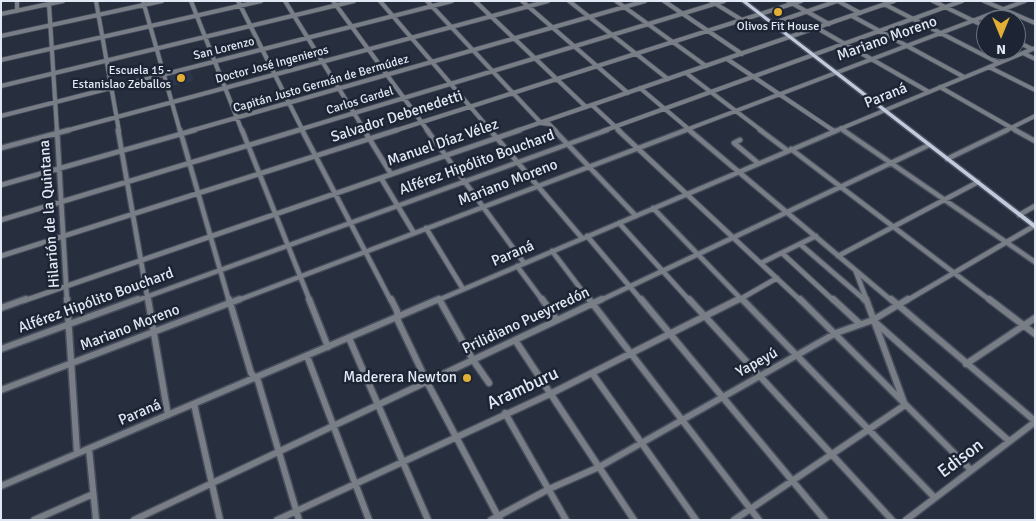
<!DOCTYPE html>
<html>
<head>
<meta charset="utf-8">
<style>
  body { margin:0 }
  #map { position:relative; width:1036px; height:521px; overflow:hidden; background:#272f3f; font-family:Signika,sans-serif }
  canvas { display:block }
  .frame { position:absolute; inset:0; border:2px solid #e3e9f4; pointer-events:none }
  .north { position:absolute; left:976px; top:10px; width:50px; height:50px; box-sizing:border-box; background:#1d2535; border:1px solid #6c7381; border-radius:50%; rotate:180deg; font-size:14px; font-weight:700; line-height:20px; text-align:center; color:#e3e9f4 }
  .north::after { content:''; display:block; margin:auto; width:18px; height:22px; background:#e2af34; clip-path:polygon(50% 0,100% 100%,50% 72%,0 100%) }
</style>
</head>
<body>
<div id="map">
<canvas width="1036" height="521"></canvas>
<div class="frame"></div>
<div class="north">N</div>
</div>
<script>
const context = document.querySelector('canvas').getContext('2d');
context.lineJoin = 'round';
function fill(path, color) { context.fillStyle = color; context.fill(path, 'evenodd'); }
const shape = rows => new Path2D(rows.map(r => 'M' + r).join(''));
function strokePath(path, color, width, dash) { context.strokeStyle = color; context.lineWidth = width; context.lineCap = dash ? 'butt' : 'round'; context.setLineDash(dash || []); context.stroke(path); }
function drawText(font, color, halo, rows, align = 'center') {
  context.font = font + ' Signika,sans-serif'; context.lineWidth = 5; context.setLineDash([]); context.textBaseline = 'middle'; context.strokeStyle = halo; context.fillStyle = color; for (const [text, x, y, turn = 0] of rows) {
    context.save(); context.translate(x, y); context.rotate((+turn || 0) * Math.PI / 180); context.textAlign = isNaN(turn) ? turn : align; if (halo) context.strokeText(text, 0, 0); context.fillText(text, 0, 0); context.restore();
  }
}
const built = shape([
  [190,70,194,81,172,86,169,75]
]);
const minorFar2 = shape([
  [17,1,17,11],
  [96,1,119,131],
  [143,1,180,131],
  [191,1,242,131],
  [238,1,303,131],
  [285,1,365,131],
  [333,1,428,131],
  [380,1,491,131],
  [427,1,541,123,549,124,556,131],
  [475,1,586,107],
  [522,1,628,93],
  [569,1,668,79],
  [616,1,706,66],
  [664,1,742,54],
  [711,1,742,20],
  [788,1,829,24],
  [838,1,860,13],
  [933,1,986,27],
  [984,1,1035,23],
  [49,4,57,131],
  [884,4,999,63],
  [1,14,63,1],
  [852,16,964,77],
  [771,24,837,1],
  [817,28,929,92],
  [1,36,162,1],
  [1016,41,1032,49],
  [1023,53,1035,59],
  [727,59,834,131],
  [1,60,261,1],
  [989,67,1035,90],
  [686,73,762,131],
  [1,86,354,1],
  [940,87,1017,131],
  [640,88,691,131],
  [592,105,620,131],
  [1,116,452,1],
  [841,128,845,131],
  [65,131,548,1],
  [190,131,645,1],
  [295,131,724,1],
  [394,131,801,1],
  [516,131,894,1],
  [603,131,962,1],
  [683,131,1025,1],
  [835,131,1035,48],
  [1005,131,1035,116]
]);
const minorFar1 = shape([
  [57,130,67,301],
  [118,130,148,301],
  [180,130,229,301],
  [242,130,310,301],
  [302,130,391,301],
  [364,130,391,174],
  [427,130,524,263],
  [490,130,582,238],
  [554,130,636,216],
  [618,130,801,301],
  [689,130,892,301],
  [760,130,788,151],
  [832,130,834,131],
  [843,130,1035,262],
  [1015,130,1035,141],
  [740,140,734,143,758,163],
  [1,148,69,130],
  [791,149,991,301],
  [947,159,1007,130],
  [381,178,414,233],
  [1,185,195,130],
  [653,208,743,301],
  [1019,215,1035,206],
  [1,220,299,130],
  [619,223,690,301],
  [426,228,463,289],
  [587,236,642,301],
  [800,244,866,301],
  [552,251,590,301],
  [782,253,834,301],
  [1,256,397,130],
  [838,256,978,182],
  [761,263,816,236],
  [517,266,543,301],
  [856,272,867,301],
  [23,301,520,130],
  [135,301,607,130],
  [236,301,686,130],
  [436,301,838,130],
  [599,301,929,145],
  [737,301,777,278],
  [906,301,1034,226]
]);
const minor = shape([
  [67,299,77,453],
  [148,299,168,415],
  [229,299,251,373,258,381,299,520],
  [309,299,328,347],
  [391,299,397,311,398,321,427,382,500,520],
  [439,299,473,360,489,383],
  [542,299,557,320],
  [589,299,759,520],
  [641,299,825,520],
  [689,299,892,520],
  [742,299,935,498],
  [800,299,971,470],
  [833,299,860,324],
  [864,299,866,301],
  [891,299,1035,421],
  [989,299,1035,334],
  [1,308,26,299],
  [875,322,1009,441],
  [349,338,428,520],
  [515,340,634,520],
  [1,349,138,299],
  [307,356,369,520],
  [966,364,1035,318],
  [592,373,696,520],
  [1,390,240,299],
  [194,404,220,520],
  [505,413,566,520],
  [89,449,96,520],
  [1,486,439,299],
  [34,520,93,494],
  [134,520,602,299],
  [277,520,550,394,739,299],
  [491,520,549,489,599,467,836,333,873,320,908,299],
  [734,520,905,405,866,299],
  [906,520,1035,422]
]);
const major = shape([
  [741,1,746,1,1035,224,1035,229,741,1]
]);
const markers = [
  [778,12,5,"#e2af34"],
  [181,78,5,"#e2af34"],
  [467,378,5,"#e2af34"]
];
const farPoinames = [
  ["Olivos Fit House",778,27],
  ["Escuela 15 -",171,71,"right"],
  ["Estanislao Zeballos",171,85,"right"]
];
const farStreetnames = [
  ["San Lorenzo",224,49,-14],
  ["Doctor José Ingenieros",272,65,-15],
  ["Capitán Justo Germán de Bermúdez",321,84,-16],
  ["Carlos Gardel",360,101,-17]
];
const streetNames = [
  ["Mariano Moreno",887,39,-20],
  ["Paraná",886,96,-22],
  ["Salvador Debenedetti",397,117,-18],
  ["Manuel Díaz Vélez",443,143,-19],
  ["Alférez Hipólito Bouchard",477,163,-20],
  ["Mariano Moreno",508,183,-21],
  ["Hilarión de la Quintana",50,214,-94],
  ["Paraná",513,254,-23],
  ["Alférez Hipólito Bouchard",96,301,-20],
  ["Prilidiano Pueyrredón",526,321,-25],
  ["Mariano Moreno",130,328,-21],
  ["Yapeyú",757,363,-29],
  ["Paraná",140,413,-23]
];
const poiNames = [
  ["Maderera Newton",457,378]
];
const nearStreetnames = [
  ["Aramburu",523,389,-25],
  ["Edison",961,459,-37]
];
fill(built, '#2b364c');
strokePath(minorFar2, '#454d5c', 5.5);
strokePath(minorFar1, '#454d5c', 7);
strokePath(minor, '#454d5c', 9);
strokePath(major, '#454d5c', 3);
strokePath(minorFar2, '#787d86', 4);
strokePath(minorFar1, '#787d86', 4.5);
strokePath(minor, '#787d86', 6);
fill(major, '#c2cbdd');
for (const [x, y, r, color] of markers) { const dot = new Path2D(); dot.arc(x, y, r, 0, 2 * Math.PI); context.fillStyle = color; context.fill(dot); strokePath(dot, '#1d2535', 2); }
drawText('12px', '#e3e9f4', '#1d2535', farPoinames);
drawText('12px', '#e3e9f4', '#1d2535', farStreetnames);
drawText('15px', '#e3e9f4', '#1d2535', streetNames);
drawText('15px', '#e3e9f4', '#1d2535', poiNames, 'right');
drawText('18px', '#e3e9f4', '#1d2535', nearStreetnames);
</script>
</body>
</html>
